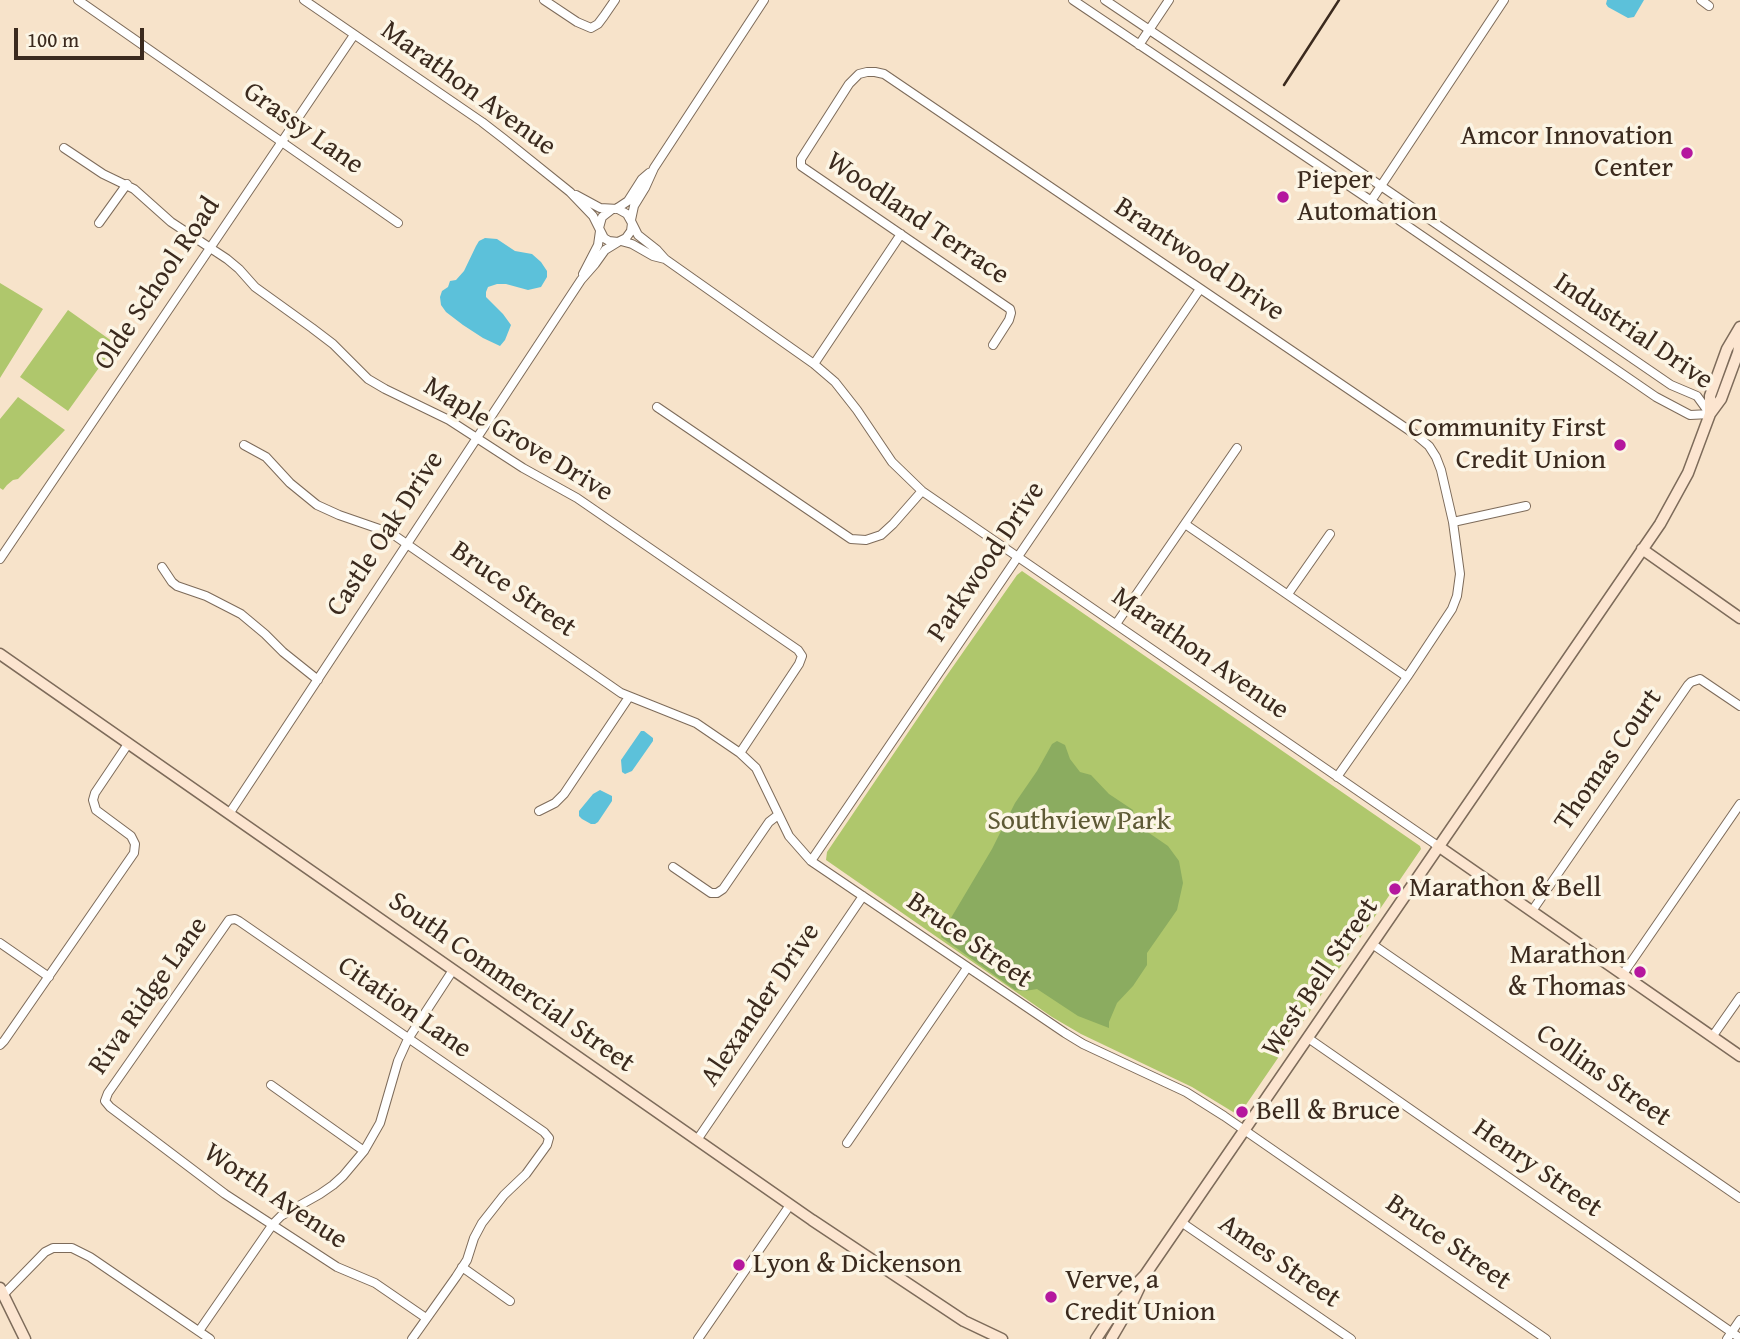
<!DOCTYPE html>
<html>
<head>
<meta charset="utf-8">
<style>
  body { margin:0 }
  #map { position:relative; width:1740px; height:1339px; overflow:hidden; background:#f7e3ca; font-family:"Gentium Book Plus",serif }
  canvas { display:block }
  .scale { position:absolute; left:14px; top:28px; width:130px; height:32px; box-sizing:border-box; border:4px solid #3b2a1e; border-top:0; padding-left:9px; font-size:21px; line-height:24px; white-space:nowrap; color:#3b2a1e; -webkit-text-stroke:5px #fcf5e5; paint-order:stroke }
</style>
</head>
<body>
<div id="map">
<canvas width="1740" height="1339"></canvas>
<div class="scale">100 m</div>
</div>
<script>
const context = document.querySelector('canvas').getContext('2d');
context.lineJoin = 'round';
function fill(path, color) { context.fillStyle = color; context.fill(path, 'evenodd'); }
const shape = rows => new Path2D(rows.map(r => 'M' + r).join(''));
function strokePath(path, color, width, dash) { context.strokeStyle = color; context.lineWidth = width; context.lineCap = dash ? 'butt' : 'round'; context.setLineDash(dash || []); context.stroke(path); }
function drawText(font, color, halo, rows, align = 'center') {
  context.font = font + ' "Gentium Book Plus",serif'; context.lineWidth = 7; context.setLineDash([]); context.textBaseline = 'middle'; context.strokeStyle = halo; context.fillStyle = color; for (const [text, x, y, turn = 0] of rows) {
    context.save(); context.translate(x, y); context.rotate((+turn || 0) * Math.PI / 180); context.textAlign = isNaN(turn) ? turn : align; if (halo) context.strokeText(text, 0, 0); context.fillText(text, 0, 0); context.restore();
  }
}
const green = shape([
  [0,283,43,309,0,378],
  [68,310,116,344,68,411,20,377],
  [18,397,65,430,18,479,13,480,7,485,3,490,0,488,0,419],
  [1022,571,1420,846,1421,849,1241,1112,1238,1115,1192,1087,1081,1034,1052,1017,826,860,827,852,945,678,1017,575]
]);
const forest = shape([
  [1057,741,1065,745,1070,759,1080,772,1091,775,1109,794,1133,810,1136,824,1168,846,1179,861,1183,883,1177,910,1147,953,1147,965,1133,986,1117,1003,1109,1022,1109,1028,1078,1016,1037,989,1025,991,1015,990,941,937,942,933,992,849,1015,803,1037,771,1052,744]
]);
const water = shape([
  [1607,0,1644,0,1634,17,1628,18,1608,7,1606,4],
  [485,238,497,239,515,251,532,254,541,262,547,271,547,277,541,287,528,290,506,284,497,284,488,287,486,292,486,297,503,314,511,325,505,340,500,346,483,338,463,325,446,312,441,305,440,297,442,291,448,287,450,281,456,280,464,271,476,246,479,241],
  [641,731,644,731,653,738,653,741,632,771,625,774,622,772,621,760],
  [600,790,612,796,612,801,598,822,595,824,591,824,582,819,579,816,579,811,593,794]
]);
const street = shape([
  [78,0,398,223],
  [304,0,482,122,504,139,570,192,593,216,599,228],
  [544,0,577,22,591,28,598,24,604,16,615,0],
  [1073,0,1364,196,1656,397,1690,415,1710,414],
  [1105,0,1381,186,1671,385,1697,396,1710,414],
  [1701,0,1709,6],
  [1139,45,1169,0],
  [64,148,103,174,134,189,171,222,227,259,239,269,255,287,312,328,333,344,368,379,385,389,449,420,523,468,577,498,798,650,802,656,799,664,740,753],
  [576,195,600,208,618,209,627,214,632,223,631,231,626,238,618,242,609,241,604,238,599,228,602,217,611,210],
  [1371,201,1504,0],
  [616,209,628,201,642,179,649,173],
  [631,220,634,206,645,188,654,168,764,0],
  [99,223,127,184],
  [632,223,638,235,657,250,665,259,814,364,835,382,857,410,892,462,922,491,1438,846],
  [621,241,632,244,653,256,665,259],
  [583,274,598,245,600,231],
  [993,345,1009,320,1011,313,1010,309,801,166,801,159,849,84,859,74,867,72,875,72,884,74,1416,435,1429,446,1436,457,1441,470,1453,522,1460,574,1457,596,1452,609,1407,677,1337,777],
  [814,364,901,234],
  [657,407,851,539,866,540,881,535,893,524,922,491],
  [244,445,266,457,290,483,317,505,339,515,391,533,621,693,696,723,740,753,756,768,789,836,811,861,1065,1033,1083,1044,1186,1092,1224,1116,1546,1339],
  [1453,522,1526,506],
  [1185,524,1407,677],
  [0,559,354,35],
  [162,567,172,582,177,586,206,596,241,614,265,634,283,652,318,680],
  [1288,594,1330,534],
  [1116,624,1237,448],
  [539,811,555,803,564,794,629,697],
  [229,814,581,280,595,264,605,250,618,242],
  [811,861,1200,289],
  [673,867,711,893,717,893,723,889,769,822,778,815],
  [1532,911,1688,685,1691,682,1700,679,1740,706],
  [0,943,49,977],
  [1372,944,1740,1198],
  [1623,974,1740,804],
  [1712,1037,1740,997],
  [1308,1038,1740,1338],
  [0,1045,4,1041,134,853,135,844,131,836,96,810,93,800,95,793,128,744],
  [271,1085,364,1151],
  [697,1140,863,896],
  [847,1143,967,968],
  [1181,1222,1351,1339],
  [462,1267,510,1301],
  [3,1295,45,1252,53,1248,72,1248,90,1257,210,1339],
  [199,1331,273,1224,281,1216,320,1194,333,1185,343,1176,364,1151,380,1123,398,1061,408,1039,453,970],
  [412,1339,456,1277,467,1260,474,1238,482,1223,504,1195,526,1174,547,1145,549,1138,544,1132,239,921,235,919,229,920,108,1093,105,1101,110,1107,225,1194,337,1267,375,1283,426,1318],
  [698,1339,790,1205],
  [1727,1339,1740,1320]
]);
const secondary = shape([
  [1710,414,1710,396,1727,349,1740,327],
  [1642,549,1740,618],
  [0,654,812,1220,964,1321,1002,1339],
  [1438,846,1740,1056],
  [0,1288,25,1339],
  [1096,1339,1123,1298,1145,1275,1660,524,1688,473,1710,414,1721,399,1738,353,1740,341],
  [1111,1339,1132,1303,1141,1284]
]);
const rail = shape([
  [1284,85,1339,0]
]);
const markers = [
  [1687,153,7,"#b5179e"],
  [1283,197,7,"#b5179e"],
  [1620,445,7,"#b5179e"],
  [1395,889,7,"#b5179e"],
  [1640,972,7,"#b5179e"],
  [1242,1112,7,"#b5179e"],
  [739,1265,7,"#b5179e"],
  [1051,1297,7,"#b5179e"]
];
const streetNames = [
  ["Marathon Avenue",468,89,36],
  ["Grassy Lane",303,129,35],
  ["Woodland Terrace",917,219,34],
  ["Brantwood Drive",1199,260,34],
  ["Olde School Road",158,284,-56],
  ["Industrial Drive",1633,332,34],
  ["Maple Grove Drive",518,440,31],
  ["Castle Oak Drive",386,534,-57],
  ["Parkwood Drive",987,562,-56],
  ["Bruce Street",513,590,35],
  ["Marathon Avenue",1200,654,35],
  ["Thomas Court",1609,760,-55],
  ["Bruce Street",969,941,35],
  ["West Bell Street",1321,978,-56],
  ["South Commercial Street",511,983,35],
  ["Riva Ridge Lane",149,996,-55],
  ["Alexander Drive",761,1005,-56],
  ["Citation Lane",404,1008,35],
  ["Collins Street",1603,1076,35],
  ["Henry Street",1537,1169,35],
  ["Worth Avenue",275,1197,34],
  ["Bruce Street",1448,1243,35],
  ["Ames Street",1279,1262,35]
];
const poiNames = [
  ["Amcor Innovation",1673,137,"right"],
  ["Center",1673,169,"right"],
  ["Pieper",1297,181],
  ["Automation",1297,213],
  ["Community First",1606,429,"right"],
  ["Credit Union",1606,461,"right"],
  ["Marathon & Bell",1409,889],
  ["Marathon",1626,956,"right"],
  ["& Thomas",1626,988,"right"],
  ["Bell & Bruce",1256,1112],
  ["Lyon & Dickenson",753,1265],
  ["Verve, a",1065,1281],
  ["Credit Union",1065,1313]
];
const parkNames = [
  ["Southview Park",1079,822]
];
fill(green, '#afc76c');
fill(forest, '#8bac60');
fill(water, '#5cc1da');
strokePath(street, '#7d6b5a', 10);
strokePath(secondary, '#7d6b5a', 13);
strokePath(street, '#fff', 8);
strokePath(secondary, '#fce5d0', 10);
strokePath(rail, '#3b2a1e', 2.5);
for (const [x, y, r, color] of markers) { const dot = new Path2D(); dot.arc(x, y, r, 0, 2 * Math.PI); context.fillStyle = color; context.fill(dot); strokePath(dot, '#fcf5e5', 2.5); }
drawText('28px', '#3b2a1e', '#fcf5e5', streetNames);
drawText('28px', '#3b2a1e', '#fcf5e5', poiNames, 'left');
drawText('28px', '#5e5935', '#fcf5e5', parkNames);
</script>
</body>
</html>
